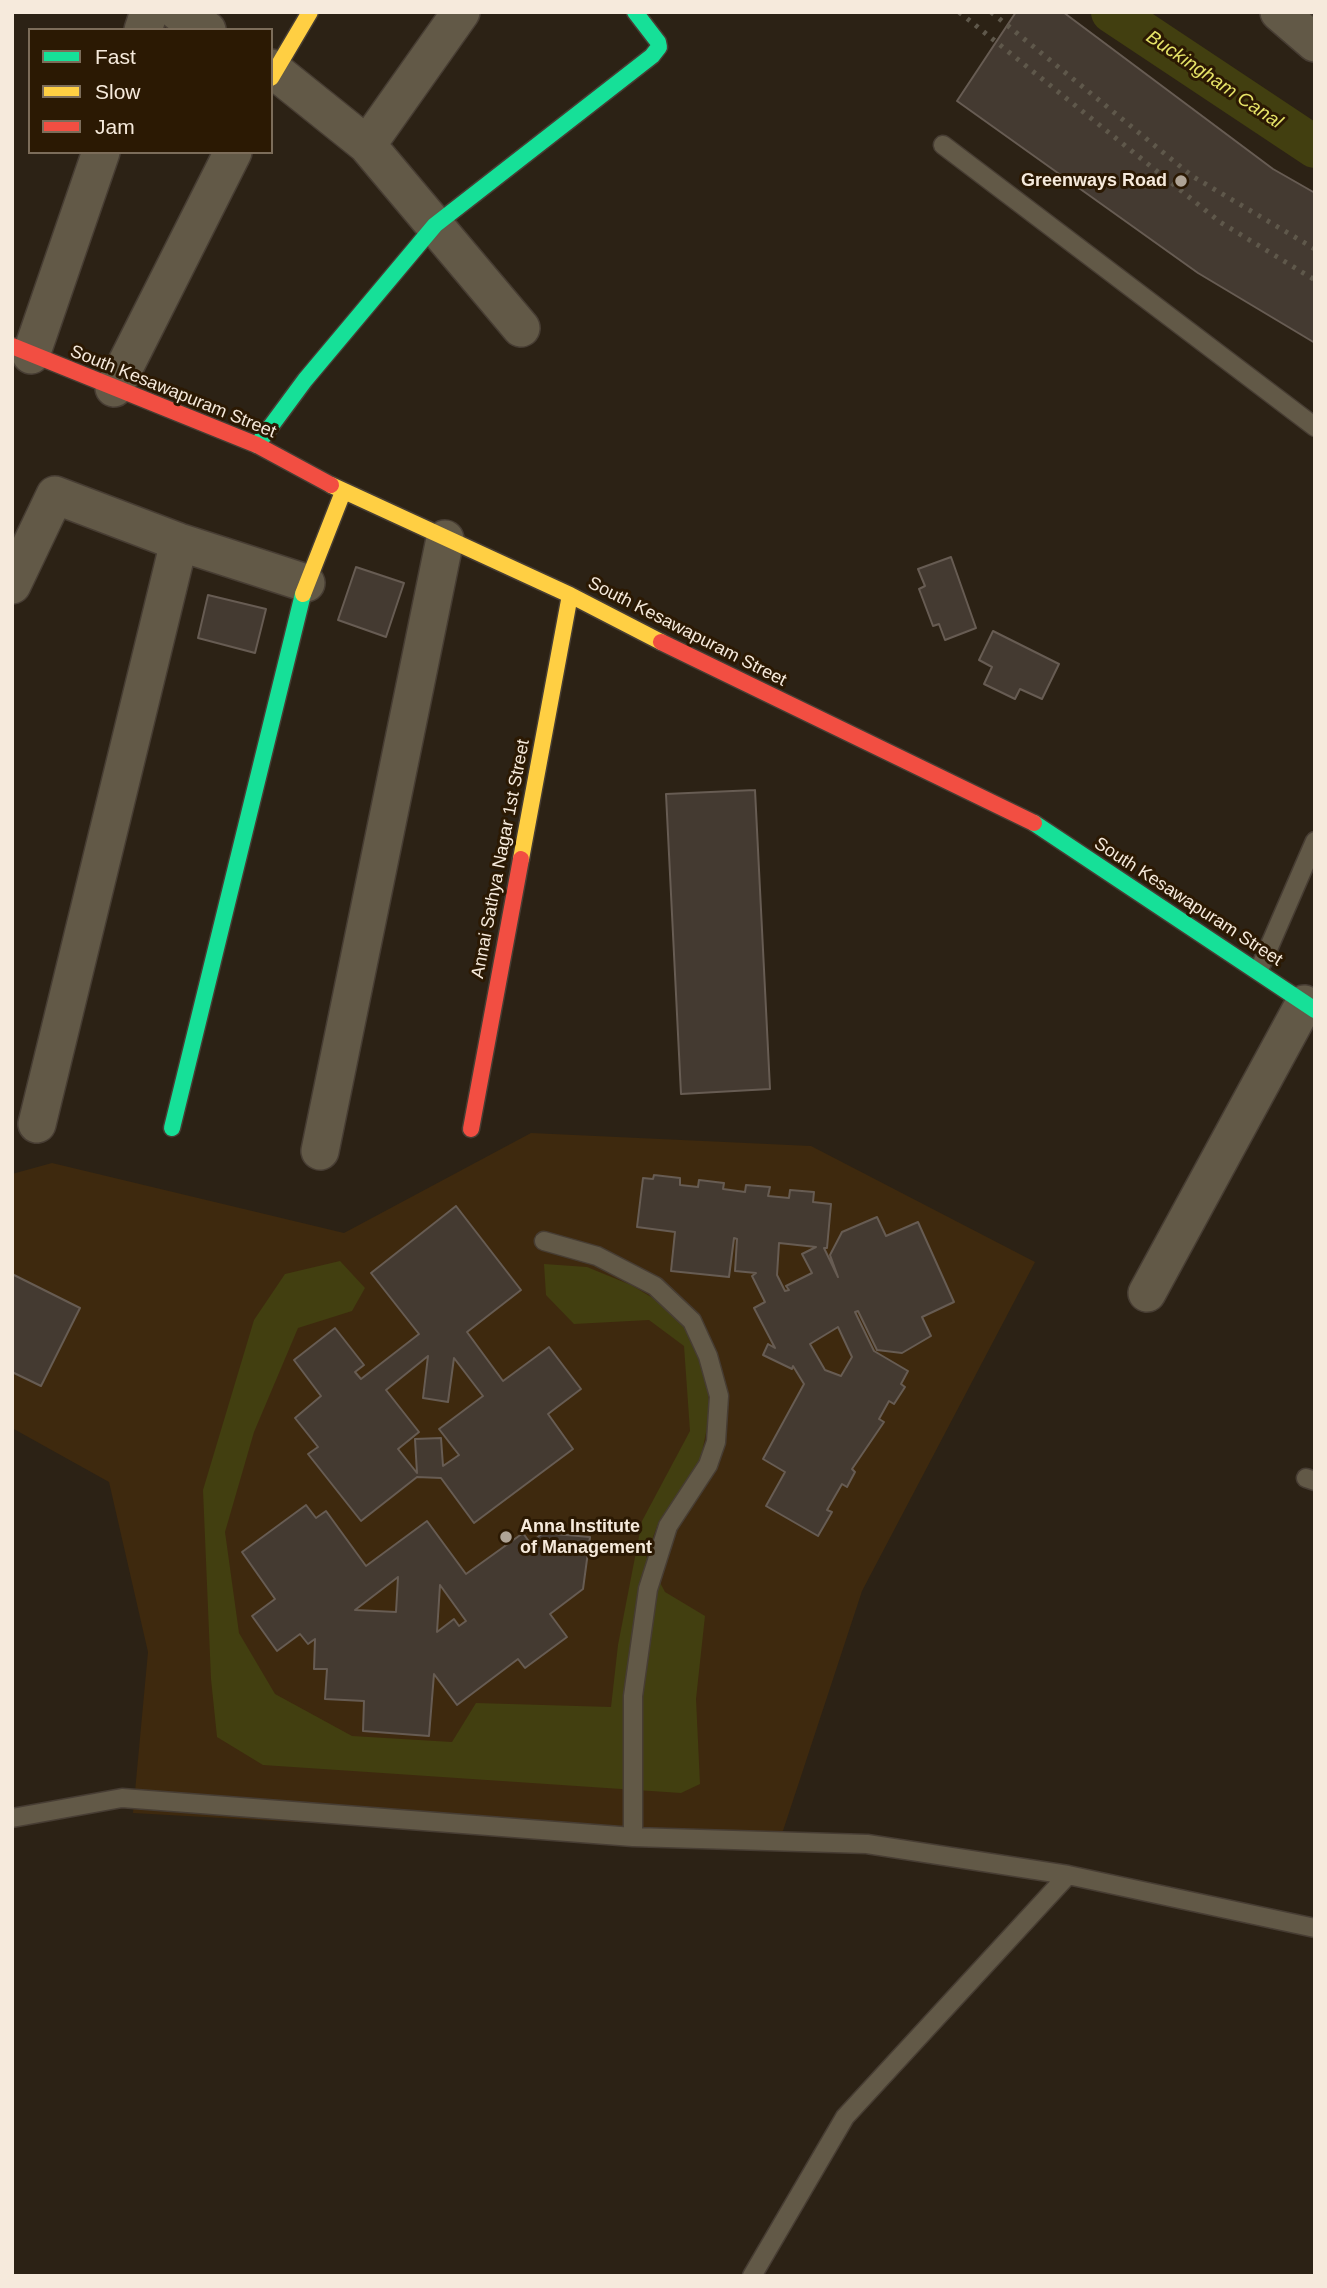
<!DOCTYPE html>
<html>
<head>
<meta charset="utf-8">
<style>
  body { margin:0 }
  #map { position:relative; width:1327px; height:2288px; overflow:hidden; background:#2c2215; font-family:Helvetica,sans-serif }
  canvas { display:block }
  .frame { position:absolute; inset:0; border:14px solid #f6eadc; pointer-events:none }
  .legend { position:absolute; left:28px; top:28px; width:245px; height:126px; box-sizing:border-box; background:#2b1903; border:2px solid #7c6d5a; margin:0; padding:9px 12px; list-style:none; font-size:21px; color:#f6eadc }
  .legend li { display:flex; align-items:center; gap:14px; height:35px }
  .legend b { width:35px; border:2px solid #7c6d5a }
</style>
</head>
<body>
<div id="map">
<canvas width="1327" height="2288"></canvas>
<div class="frame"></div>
<ul class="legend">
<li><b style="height:9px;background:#16e098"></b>Fast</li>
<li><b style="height:9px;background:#ffcf43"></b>Slow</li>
<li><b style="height:9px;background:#f24e42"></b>Jam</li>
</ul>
</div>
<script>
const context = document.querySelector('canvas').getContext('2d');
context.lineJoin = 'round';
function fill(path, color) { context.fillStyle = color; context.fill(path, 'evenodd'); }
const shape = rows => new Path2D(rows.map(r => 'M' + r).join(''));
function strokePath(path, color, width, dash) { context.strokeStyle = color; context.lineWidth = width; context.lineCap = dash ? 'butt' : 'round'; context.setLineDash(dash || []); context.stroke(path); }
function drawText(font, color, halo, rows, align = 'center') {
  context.font = font + ' Helvetica,sans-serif'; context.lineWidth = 6; context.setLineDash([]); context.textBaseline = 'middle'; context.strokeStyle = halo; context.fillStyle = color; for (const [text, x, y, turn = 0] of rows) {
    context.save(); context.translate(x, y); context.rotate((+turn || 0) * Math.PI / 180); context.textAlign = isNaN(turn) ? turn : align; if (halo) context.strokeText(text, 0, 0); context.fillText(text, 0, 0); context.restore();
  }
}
const built = shape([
  [531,1133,811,1146,1035,1262,862,1591,777,1849,133,1813,148,1652,109,1482,12,1428,12,1174,52,1163,344,1233]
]);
const water = shape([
  [340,1261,365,1288,352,1311,298,1328,254,1432,225,1532,239,1633,275,1694,352,1736,452,1742,476,1703,611,1707,618,1645,642,1521,690,1431,684,1346,649,1320,574,1324,546,1295,544,1264,587,1267,631,1285,683,1316,705,1362,710,1413,699,1467,659,1521,646,1556,665,1592,705,1616,696,1699,700,1784,681,1793,263,1765,217,1737,211,1679,203,1490,254,1320,285,1274]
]);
const canal = shape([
  [1112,12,1315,147]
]);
const building = shape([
  [1016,12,1063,12,1273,169,1315,193,1315,343,1198,273,957,101,1016,12],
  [951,557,976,628,945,640,939,624,933,626,919,589,925,586,918,569,951,557],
  [356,567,404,583,386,637,338,620,356,567],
  [208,595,266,609,255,653,198,638,208,595],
  [993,631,1059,664,1042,699,1020,689,1015,699,984,684,992,667,979,660,993,631],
  [755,790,770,1089,681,1094,666,794,755,790],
  [654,1175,680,1178,680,1185,698,1187,699,1180,724,1183,723,1189,745,1192,746,1185,770,1187,768,1196,789,1198,790,1190,814,1192,813,1202,831,1204,827,1248,824,1248,838,1277,830,1255,842,1232,877,1217,886,1236,918,1222,954,1302,922,1317,931,1336,902,1353,877,1350,858,1311,855,1312,874,1351,908,1371,901,1384,905,1387,894,1404,889,1401,879,1419,884,1422,852,1469,855,1472,847,1487,842,1484,827,1510,832,1512,818,1536,766,1506,785,1472,763,1459,804,1384,793,1366,792,1369,763,1355,768,1344,775,1348,754,1308,765,1302,752,1276,756,1273,735,1271,737,1239,734,1238,729,1277,671,1271,675,1232,637,1227,643,1178,653,1179,654,1175],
  [779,1243,816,1247,802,1254,812,1273,786,1286,789,1290,785,1291,777,1275,779,1243],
  [838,1327,852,1357,841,1376,825,1370,810,1344,838,1327],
  [456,1206,521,1290,467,1332,503,1381,549,1347,581,1389,548,1414,573,1449,474,1523,441,1478,417,1477,361,1521,308,1454,318,1447,295,1418,321,1396,294,1360,335,1328,364,1365,355,1372,361,1379,419,1334,371,1273,456,1206],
  [428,1356,423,1398,448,1402,454,1358,483,1396,439,1429,459,1455,443,1466,441,1438,415,1439,417,1473,398,1449,419,1432,386,1390,428,1356],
  [12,1274,80,1308,41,1386,12,1372,12,1274],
  [306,1505,316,1518,326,1511,366,1566,427,1521,466,1574,523,1533,530,1543,543,1533,590,1537,583,1589,550,1614,567,1637,525,1668,518,1659,457,1705,434,1674,429,1736,363,1731,364,1701,325,1699,327,1669,314,1669,315,1639,308,1644,300,1634,277,1651,252,1616,275,1599,242,1552,306,1505],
  [398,1577,396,1612,355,1610,398,1577],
  [440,1585,466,1621,459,1626,454,1619,437,1632,440,1585]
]);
const lane = shape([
  [943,145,1315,427],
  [1259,970,1315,841],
  [544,1241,597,1256,655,1286,692,1321,708,1356,719,1396,716,1442,708,1465,668,1526,648,1589,633,1696,633,1837],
  [1306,1478,1315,1481],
  [12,1818,122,1798,633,1837,867,1844,1068,1875,1315,1928],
  [752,2276,845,2117,1068,1875]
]);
const street = shape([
  [178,12,207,30],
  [1279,12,1315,43],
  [143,30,149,12],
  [271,68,367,145,521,328],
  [367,145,461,12],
  [31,355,101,152],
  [114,388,233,152],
  [12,585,55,495,179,542,306,583],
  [37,1124,179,542],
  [320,1151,445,539],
  [1147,1293,1304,1004]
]);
const fast = shape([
  [257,445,305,380,435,225,652,56,659,47,658,42,635,12],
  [1034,823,1315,1010],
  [172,1128,303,594]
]);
const slow = shape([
  [271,78,310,12],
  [331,485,570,595,661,642],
  [303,594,343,492],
  [521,859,570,595]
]);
const jam = shape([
  [12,346,257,445,331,485],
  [661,642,1034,823],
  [471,1129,521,859]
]);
const rail = shape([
  [959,12,1220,222,1315,280],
  [991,12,1192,176,1315,249]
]);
const markers = [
  [1181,181,7,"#afa496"],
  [506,1537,7,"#afa496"]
];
const poiNames = [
  ["Greenways Road",1167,181],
  ["Anna Institute",520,1527,"left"],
  ["of Management",520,1548,"left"]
];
const streetNames = [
  ["South Kesawapuram Street",173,392,22],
  ["South Kesawapuram Street",687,632,27],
  ["Annai Sathya Nagar 1st Street",501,859,-79],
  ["South Kesawapuram Street",1188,902,33]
];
const waterNames = [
  ["Buckingham Canal",1214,80,34]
];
fill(built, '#3e290e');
fill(water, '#423f10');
strokePath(canal, '#423f10', 42);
fill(building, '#443a31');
strokePath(building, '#675c53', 2);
strokePath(lane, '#473d33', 21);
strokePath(street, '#473d33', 40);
strokePath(fast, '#473d33', 19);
strokePath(slow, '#473d33', 19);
strokePath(jam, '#473d33', 19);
strokePath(lane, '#625947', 18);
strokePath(street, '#625947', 37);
strokePath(fast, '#16e098', 16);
strokePath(slow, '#ffcf43', 16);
strokePath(jam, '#f24e42', 16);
strokePath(rail, '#5f584b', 5, [3.5, 7]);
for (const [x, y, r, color] of markers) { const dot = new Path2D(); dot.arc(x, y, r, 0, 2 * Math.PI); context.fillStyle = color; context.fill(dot); strokePath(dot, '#2b1903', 2.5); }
drawText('bold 18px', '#f6eadc', '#2b1903', poiNames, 'right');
drawText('18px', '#f6eadc', '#2b1903', streetNames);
drawText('italic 19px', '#e6e367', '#2b1903', waterNames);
</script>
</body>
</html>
